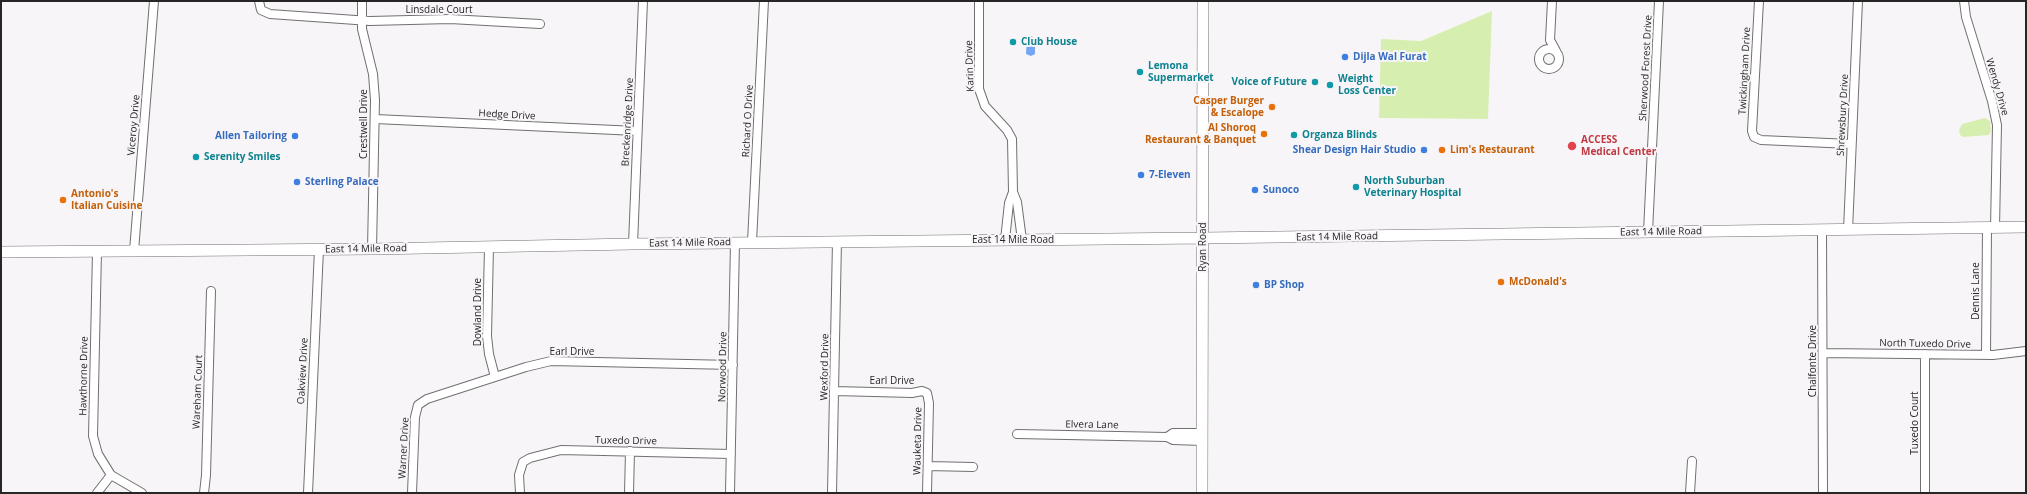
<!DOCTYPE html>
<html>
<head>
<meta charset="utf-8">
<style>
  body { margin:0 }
  #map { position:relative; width:2027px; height:494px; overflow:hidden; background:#f8f5f9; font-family:"Open Sans",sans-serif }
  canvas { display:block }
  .frame { position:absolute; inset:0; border:2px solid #272627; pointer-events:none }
</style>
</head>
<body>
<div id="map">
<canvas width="2027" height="494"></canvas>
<div class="frame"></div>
</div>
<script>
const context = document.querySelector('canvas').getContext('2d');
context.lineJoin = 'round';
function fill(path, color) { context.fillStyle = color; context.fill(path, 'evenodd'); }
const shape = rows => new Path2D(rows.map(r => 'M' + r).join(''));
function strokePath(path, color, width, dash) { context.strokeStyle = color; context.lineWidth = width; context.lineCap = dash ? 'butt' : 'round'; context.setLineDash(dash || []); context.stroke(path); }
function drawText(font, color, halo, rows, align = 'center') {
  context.font = font + ' "Open Sans",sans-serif'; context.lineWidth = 4; context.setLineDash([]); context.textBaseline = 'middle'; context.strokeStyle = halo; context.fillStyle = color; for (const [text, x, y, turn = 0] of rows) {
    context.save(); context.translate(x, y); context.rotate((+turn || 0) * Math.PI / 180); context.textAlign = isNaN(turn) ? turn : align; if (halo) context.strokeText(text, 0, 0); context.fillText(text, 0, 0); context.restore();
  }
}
const green = shape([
  [1492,11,1488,119,1379,118,1381,39,1421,41],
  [1985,118,1990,121,1991,131,1989,135,1963,137,1960,135,1959,130,1962,124]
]);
const water = shape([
  [1031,36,1035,38,1035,54,1031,56,1026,54,1027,38]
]);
const street = shape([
  [259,1,261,10,270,14,370,21,450,19,540,24],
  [362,1,362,29,373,74,375,100,372,249],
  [979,1,979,89,985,106,1007,130,1012,139,1013,192],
  [1552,1,1550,40,1556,51],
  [1759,1,1752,131,1754,137,1761,140,1851,144],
  [1964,1,1966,17,1992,101,1997,125,1995,228],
  '1539 59a10 10 0 1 1 20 0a10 10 0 1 1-20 0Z',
  [375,119,637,131],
  [1822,230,1823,493],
  [1848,230,1858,1],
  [1648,232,1659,1],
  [1005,240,1009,203,1013,192,1017,202,1022,240],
  [752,242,764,1],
  [633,244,643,1],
  [489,247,487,336,489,354,495,377],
  [97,251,93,436,98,454,111,475,142,493],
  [134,251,154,1],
  [1823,353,1993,355,2026,351],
  [1986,354,1987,228],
  [835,391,912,393,922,391,927,393,929,403,927,493],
  [1017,434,1167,437,1173,440,1202,441],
  [1167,437,1173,433,1202,433],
  [928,466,973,467],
  [97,493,111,475],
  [204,493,206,475,211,291],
  [308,493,319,249],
  [412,493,415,417,418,405,427,399,526,367,551,361,733,365],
  [520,493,519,475,523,462,530,458,561,450,731,454],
  [629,493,630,451],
  [730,493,735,242],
  [832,493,837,241],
  [1690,493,1692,461],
  [1925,493,1925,354]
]);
const secondary = shape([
  [1,252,372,249,633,244,1203,238,2026,227],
  [1202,493,1203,1]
]);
const markers = [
  [1013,42,4,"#0f9aa8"],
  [1345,57,4,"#3f7fe0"],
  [1140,72,4,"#0f9aa8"],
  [1315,82,4,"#0f9aa8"],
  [1330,85,4,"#0f9aa8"],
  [1272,107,4,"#e8710a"],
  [1264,134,4,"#e8710a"],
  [1294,135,4,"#0f9aa8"],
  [295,136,4,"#3f7fe0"],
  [1572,146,5,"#e0444e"],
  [1424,150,4,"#3f7fe0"],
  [1442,150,4,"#e8710a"],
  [196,157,4,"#0f9aa8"],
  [1141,175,4,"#3f7fe0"],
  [297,182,4,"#3f7fe0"],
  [1356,187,4,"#0f9aa8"],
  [1255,190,4,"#3f7fe0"],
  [63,200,4,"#e8710a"],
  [1501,282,4,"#e8710a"],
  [1256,285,4,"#3f7fe0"]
];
const streetNames = [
  ["Linsdale Court",439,10],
  ["Karin Drive",970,66,-92],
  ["Sherwood Forest Drive",1646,68,-87],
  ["Twickingham Drive",1745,71,-87],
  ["Wendy Drive",1997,87,74],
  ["Hedge Drive",507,115,3],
  ["Shrewsbury Drive",1843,115,-87],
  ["Richard O Drive",748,121,-87],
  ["Breckenridge Drive",628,122,-87],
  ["Crestwell Drive",364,124,-90],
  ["Viceroy Drive",134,125,-85],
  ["East 14 Mile Road",1661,232,-1],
  ["East 14 Mile Road",1337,237,-1],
  ["East 14 Mile Road",1013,240],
  ["East 14 Mile Road",690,243,-1],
  ["Ryan Road",1203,247,-90],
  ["East 14 Mile Road",366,249,-1],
  ["Dennis Lane",1976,291,-90],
  ["Dowland Drive",478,312,-90],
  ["North Tuxedo Drive",1925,344,1],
  ["Earl Drive",572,352],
  ["Chalfonte Drive",1813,361,-90],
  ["Norwood Drive",723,367,-89],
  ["Wexford Drive",825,367,-89],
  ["Oakview Drive",303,371,-87],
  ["Hawthorne Drive",84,376,-89],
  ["Earl Drive",892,381],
  ["Wareham Court",198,392,-88],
  ["Tuxedo Court",1915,423,-90],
  ["Elvera Lane",1092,425,1],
  ["Tuxedo Drive",626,441,1],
  ["Wauketa Drive",918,441,-89],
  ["Warner Drive",404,448,-87]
];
const cultureNames = [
  ["Club House",1021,42],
  ["Lemona",1148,66],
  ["Supermarket",1148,78],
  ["Weight",1338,79],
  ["Loss Center",1338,91],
  ["Voice of Future",1307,82,"right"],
  ["Organza Blinds",1302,135],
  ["Serenity Smiles",204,157],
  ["North Suburban",1364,181],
  ["Veterinary Hospital",1364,193]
];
const shopNames = [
  ["Dijla Wal Furat",1353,57],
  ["Allen Tailoring",287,136,"right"],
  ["Shear Design Hair Studio",1416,150,"right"],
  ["7-Eleven",1149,175],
  ["Sterling Palace",305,182],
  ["Sunoco",1263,190],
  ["BP Shop",1264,285]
];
const foodNames = [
  ["Casper Burger",1264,101,"right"],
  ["& Escalope",1264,113,"right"],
  ["Al Shoroq",1256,128,"right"],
  ["Restaurant & Banquet",1256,140,"right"],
  ["Lim's Restaurant",1450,150],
  ["Antonio's",71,194],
  ["Italian Cuisine",71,206],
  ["McDonald's",1509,282]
];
const healthNames = [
  ["ACCESS",1581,140],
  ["Medical Center",1581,152]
];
fill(green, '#d6efb1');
fill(water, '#73a7f4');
strokePath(street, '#726f72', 10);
strokePath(secondary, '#726f72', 12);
strokePath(street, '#fff', 8);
strokePath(secondary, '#fff', 11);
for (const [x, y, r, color] of markers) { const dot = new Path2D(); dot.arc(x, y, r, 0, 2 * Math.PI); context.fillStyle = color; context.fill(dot); strokePath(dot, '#f8f5f9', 1.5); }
drawText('10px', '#272627', '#f8f5f9', streetNames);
drawText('bold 10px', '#0d838f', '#f8f5f9', cultureNames, 'left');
drawText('bold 10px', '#366cbe', '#f8f5f9', shopNames, 'left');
drawText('bold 10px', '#c56008', '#f8f5f9', foodNames, 'left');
drawText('bold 10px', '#be3a42', '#f8f5f9', healthNames, 'left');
</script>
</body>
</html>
